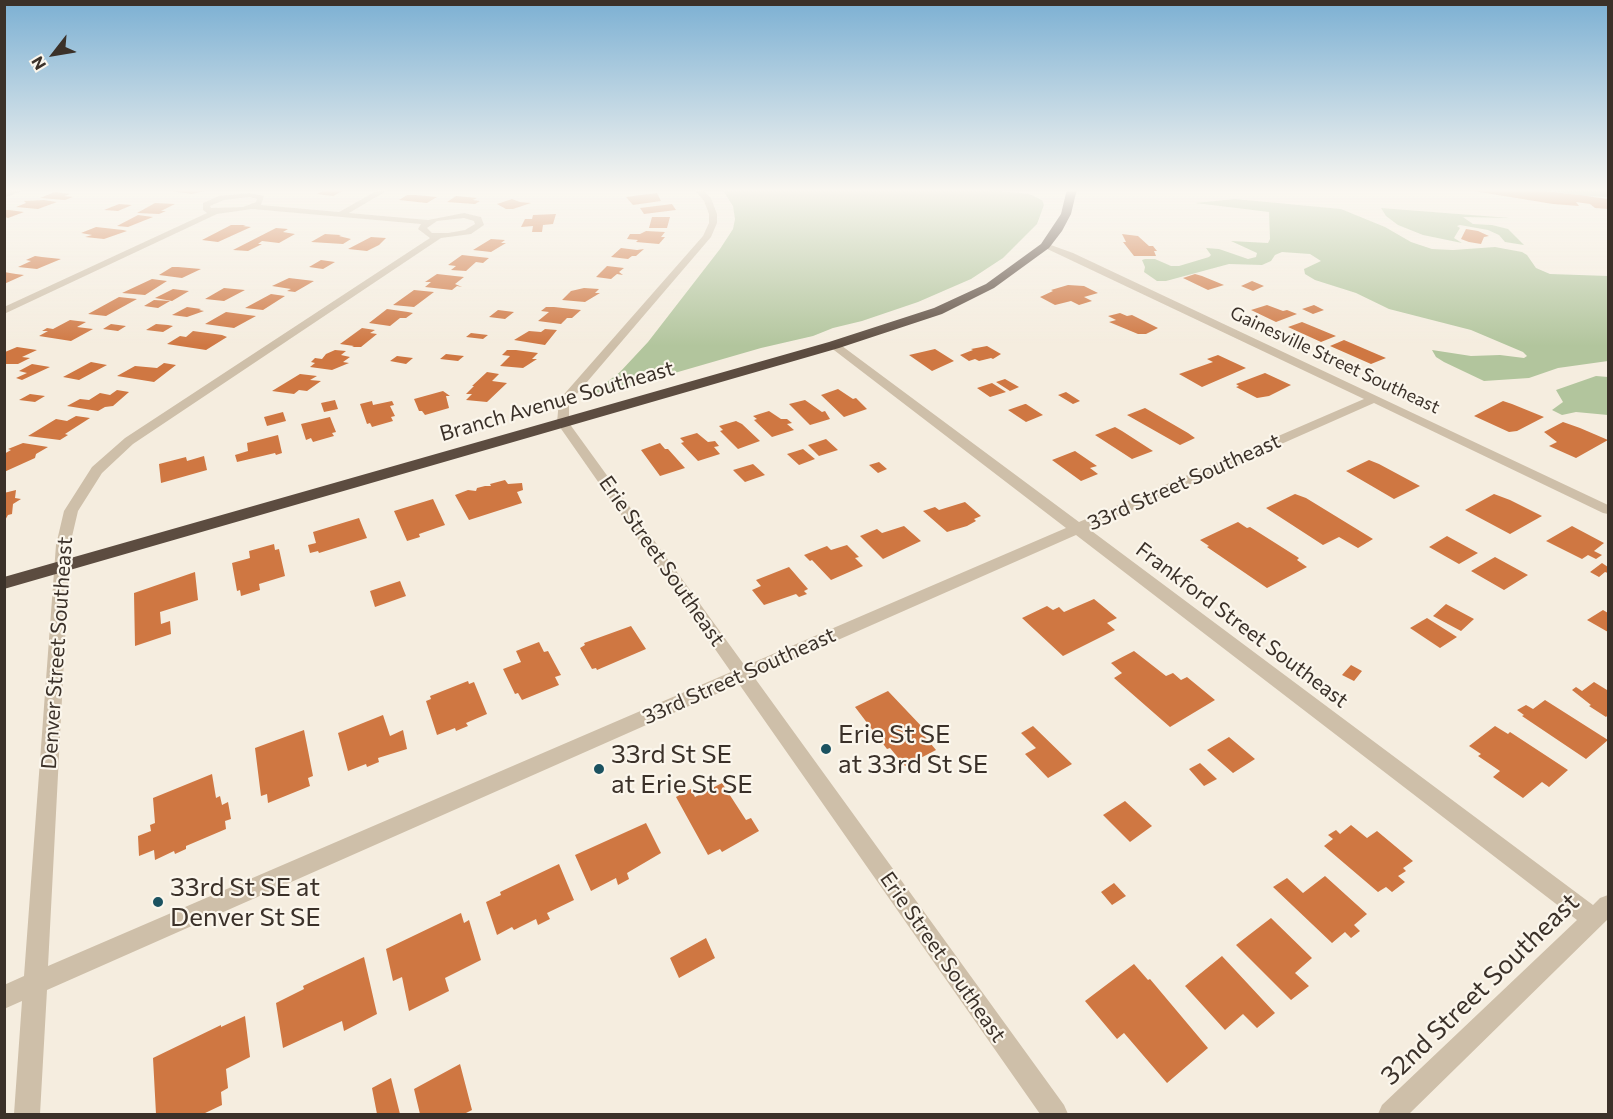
<!DOCTYPE html>
<html>
<head>
<meta charset="utf-8">
<style>
  body { margin:0 }
  #map { position:relative; width:1613px; height:1119px; overflow:hidden; background:#f5eddf; font-family:Commissioner,sans-serif }
  canvas { display:block }
  .frame { position:absolute; inset:0; border:6px solid #3b3129; pointer-events:none }
  .north { position:absolute; left:24px; top:24px; width:60px; height:60px; -webkit-text-stroke:4px #fbf6ec; paint-order:stroke; rotate:239deg; font-size:16px; font-weight:700; line-height:24px; text-align:center; color:#3b3129 }
  .north::after { content:''; display:block; margin:auto; width:21px; height:27px; background:#3b3129; clip-path:polygon(50% 0,100% 100%,50% 72%,0 100%) }
</style>
</head>
<body>
<div id="map">
<canvas width="1613" height="1119"></canvas>
<div class="frame"></div>
<div class="north">N</div>
</div>
<script>
const context = document.querySelector('canvas').getContext('2d');
context.lineJoin = 'round';
function fill(path, color) { context.fillStyle = color; context.fill(path, 'evenodd'); }
const shape = rows => new Path2D(rows.map(r => 'M' + r).join(''));
function strokePath(path, color, width, dash) { context.strokeStyle = color; context.lineWidth = width; context.lineCap = dash ? 'butt' : 'round'; context.setLineDash(dash || []); context.stroke(path); }
function drawText(font, color, halo, rows, align = 'center') {
  context.font = font + ' Commissioner,sans-serif'; context.lineWidth = 4.5; context.setLineDash([]); context.textBaseline = 'middle'; context.strokeStyle = halo; context.fillStyle = color; for (const [text, x, y, turn = 0] of rows) {
    context.save(); context.translate(x, y); context.rotate((+turn || 0) * Math.PI / 180); context.textAlign = isNaN(turn) ? turn : align; if (halo) context.strokeText(text, 0, 0); context.fillText(text, 0, 0); context.restore();
  }
}
const green = shape([
  [722,189,979,189,1029,194,1042,200,1044,205,1037,224,1003,258,971,279,918,302,862,321,833,328,813,336,761,348,595,396,594,392,620,372,648,342,720,249,733,229,735,219,733,206],
  [1542,189,1608,189,1608,197,1582,196],
  [1235,199,1341,209,1385,227,1411,242,1432,249,1453,250,1495,247,1522,252,1527,255,1536,268,1550,274,1608,276,1608,361,1558,368,1529,378,1484,381,1444,362,1436,357,1432,350,1471,356,1500,355,1524,358,1527,356,1523,352,1471,330,1389,309,1356,293,1315,280,1305,274,1304,269,1321,261,1310,254,1282,252,1275,255,1271,261,1262,265,1229,264,1166,281,1157,281,1144,272,1145,267,1142,260,1145,259,1155,259,1171,266,1179,266,1209,257,1211,255,1206,248,1219,249,1248,259,1256,257,1257,253,1231,241,1268,243,1270,239,1269,212,1195,203],
  [1381,208,1510,218,1463,217,1473,224,1492,225,1508,229,1524,245,1505,242,1499,235,1488,230,1460,225,1457,226,1460,228,1454,238,1462,243,1423,235,1398,225,1386,216],
  [1596,376,1608,377,1608,415,1576,412,1562,415,1552,410,1563,402,1556,390]
]);
const building = shape([
  [185,189,209,189,209,190,192,194,171,191],
  [327,189,346,189,333,196,317,194],
  [1461,189,1528,189,1579,195,1608,199,1608,209,1595,208,1590,204,1576,202,1579,206,1553,204],
  [55,192,70,194,64,196,73,197,65,200,40,198],
  [657,193,661,201,633,205,626,197],
  [407,195,415,195,437,197,427,203,399,200],
  [456,196,477,198,473,200,480,201,475,204,447,202],
  [512,199,520,202,531,203,513,209,506,209,497,204],
  [44,200,57,202,38,209,16,207,26,203,24,201],
  [155,203,175,204,161,211,166,211,159,214,137,213],
  [119,204,132,205,118,211,104,210],
  [672,204,676,210,644,214,640,208],
  [5,210,9,210,24,212,8,218,5,217],
  [556,214,553,224,543,225,542,232,532,232,533,226,521,227,525,219,532,219,533,215],
  [138,215,153,217,128,227,117,226],
  [652,217,670,217,667,228,649,228],
  [231,225,246,225,243,226,251,227,218,242,202,240],
  [96,227,123,230,127,231,104,239,85,237,92,235,81,233],
  [276,228,288,229,283,232,295,234,279,243,262,241,258,244,262,244,248,251,233,250],
  [1466,229,1478,231,1489,236,1484,237,1481,244,1469,242,1461,239],
  [646,231,665,232,661,237,665,237,659,244,636,242,638,240,627,239,630,234,640,234],
  [325,234,341,235,339,236,351,239,343,244,311,242],
  [1122,234,1138,236,1149,246,1153,246,1157,251,1154,251,1156,256,1134,256,1123,242,1126,242],
  [371,237,386,238,379,245,367,251,348,249],
  [491,239,505,240,501,243,506,243,491,252,473,250],
  [621,248,637,250,644,249,636,256,632,256,628,259,611,257],
  [462,255,489,258,483,263,476,262,466,271,451,270,456,266,448,265],
  [35,256,42,257,61,259,37,269,18,267,31,261,26,260],
  [321,260,335,262,323,269,309,267],
  [607,266,624,268,619,272,623,275,617,274,611,279,596,277],
  [172,267,178,267,201,269,182,278,159,275],
  [4,272,16,274,24,275,4,284],
  [437,274,464,277,455,284,462,287,457,286,452,290,425,287,431,282,425,282],
  [1195,274,1202,276,1224,285,1208,290,1183,278],
  [289,278,314,281,295,292,287,291,291,289,272,286],
  [152,279,167,281,145,295,122,293],
  [1252,281,1264,286,1253,291,1241,286],
  [1068,285,1084,286,1098,293,1084,297,1092,301,1079,305,1071,301,1055,305,1040,297,1053,291,1051,290],
  [224,288,245,290,224,301,205,299],
  [584,288,599,289,595,293,600,293,585,302,562,300,571,291],
  [173,289,189,291,172,301,155,298],
  [414,290,434,292,414,307,393,305],
  [271,294,285,296,263,310,245,308],
  [119,297,137,299,106,316,88,314],
  [154,300,170,301,158,308,144,306],
  [1267,305,1283,311,1287,310,1297,314,1276,322,1251,310],
  [1314,305,1324,310,1313,314,1302,309],
  [187,307,201,309,199,310,204,311,187,317,172,315],
  [546,307,554,307,581,310,572,318,567,318,561,324,538,321,549,312,541,311],
  [387,309,408,312,413,313,406,318,400,318,390,326,369,323],
  [498,310,514,312,505,319,489,317],
  [226,312,248,315,256,316,234,328,205,324],
  [1120,313,1127,316,1132,315,1158,328,1146,334,1138,334,1109,322,1116,320,1108,316],
  [70,320,86,322,77,327,93,329,71,341,39,336,48,331,42,331,47,328,53,329],
  [1302,322,1336,336,1321,342,1288,327],
  [111,324,126,326,118,331,103,329],
  [156,324,168,325,173,326,163,332,146,330],
  [362,328,375,330,370,333,377,334,361,347,352,347,354,346,340,344],
  [545,329,557,330,545,345,514,340,529,331,541,332],
  [193,331,222,335,227,337,206,350,167,344,180,336,186,337],
  [471,333,488,335,483,339,466,337],
  [1344,340,1386,358,1371,364,1330,346],
  [987,346,1001,354,993,359,991,358,979,361,975,359,969,361,960,355,973,350,971,349],
  [17,347,37,350,22,357,30,358,18,364,5,364,5,352],
  [935,349,954,361,932,371,909,355],
  [335,350,346,351,341,355,350,357,343,362,349,363,332,370,310,367,315,363,311,362,315,358,322,359,326,354],
  [507,350,516,350,538,353,532,359,537,359,523,368,500,366,510,356,502,355],
  [446,354,464,356,458,361,440,359],
  [1218,355,1246,368,1202,387,1179,374,1213,362,1207,359],
  [397,356,413,358,406,364,390,361],
  [91,362,107,365,79,380,63,377],
  [164,363,176,365,154,382,117,376,135,366,157,368],
  [32,364,50,367,22,380,16,378,27,373,19,371],
  [487,372,499,374,492,381,507,383,487,402,466,400,472,394,466,394,474,386,472,386],
  [1265,373,1291,385,1269,396,1257,398,1236,387,1239,386,1236,384],
  [300,374,317,376,310,380,321,381,307,391,299,390,294,394,272,391],
  [1005,379,1019,387,1010,391,996,382],
  [992,383,1006,392,990,397,977,388],
  [838,389,853,399,856,398,867,409,844,417,821,395],
  [117,390,129,392,113,406,105,407,98,411,67,406,80,399,89,400,100,393,110,395],
  [443,391,450,396,446,396,449,408,425,415,422,411,419,411,414,399],
  [1066,392,1080,401,1073,404,1058,395],
  [30,394,45,396,35,402,19,400],
  [335,400,338,409,324,412,321,403],
  [805,400,822,412,825,411,830,419,810,425,789,404],
  [372,401,373,405,392,401,394,405,390,406,395,416,391,417,393,421,372,427,370,423,367,424,360,404],
  [1503,401,1512,404,1544,417,1517,431,1509,432,1474,416],
  [1025,404,1026,404,1043,415,1026,422,1008,410],
  [1145,408,1188,433,1195,438,1180,445,1127,415],
  [769,411,781,419,787,419,792,423,787,424,794,430,772,437,754,420,757,419,753,416],
  [283,412,286,421,267,426,264,417],
  [76,416,90,418,65,434,68,435,60,440,28,436,56,419,67,421],
  [330,417,336,432,332,433,334,436,313,442,311,438,306,440,301,424],
  [736,421,742,424,760,441,738,449,720,431,723,430,719,426],
  [1563,422,1580,428,1608,440,1576,458,1549,446,1557,442,1544,432],
  [1115,427,1122,431,1153,451,1132,459,1095,435],
  [697,433,708,442,715,441,719,446,714,447,720,454,698,461,681,443,684,442,680,438],
  [278,435,282,453,276,455,275,453,237,462,235,455,248,451,247,443],
  [826,439,838,450,819,456,808,445],
  [23,443,48,447,36,454,35,458,4,472,4,454,11,450,8,449],
  [660,443,665,449,668,449,685,468,660,476,641,450],
  [803,449,815,459,799,465,787,454],
  [1075,451,1097,466,1090,468,1098,474,1081,481,1052,460],
  [204,456,207,470,161,483,159,464,186,457,187,461],
  [1369,460,1379,464,1420,486,1394,499,1346,471],
  [879,462,887,469,878,473,869,465],
  [753,464,765,475,745,482,733,470],
  [505,480,508,484,522,483,523,490,517,492,522,503,469,520,455,495,468,490,476,491,477,488,485,486,491,486,490,484],
  [16,490,15,498,21,499,13,504,12,514,8,515,4,522,4,493],
  [1295,494,1306,498,1373,539,1358,548,1339,537,1323,545,1266,508],
  [1494,494,1510,500,1542,516,1510,534,1465,510],
  [433,499,445,525,419,534,420,537,407,541,394,511],
  [965,502,981,516,974,519,976,521,967,526,947,532,923,511,935,507,939,510],
  [359,518,367,538,319,553,318,551,310,553,308,545,316,543,313,532],
  [1238,522,1247,528,1250,527,1299,558,1297,560,1307,567,1267,588,1207,547,1209,546,1200,540],
  [904,526,921,541,883,559,860,536,877,529,882,533],
  [1572,526,1604,543,1594,551,1602,555,1596,559,1588,555,1582,559,1546,541],
  [1447,536,1478,553,1459,564,1429,547],
  [274,544,275,550,279,549,285,576,259,584,260,590,241,596,240,590,237,591,232,563,250,558,249,551],
  [847,545,859,557,855,558,863,566,831,580,812,560,810,561,804,555,827,546,831,550],
  [1495,557,1528,575,1504,590,1471,571],
  [1602,563,1608,567,1608,573,1605,572,1599,577,1590,572],
  [789,567,808,589,804,591,807,594,799,597,796,594,764,605,752,590,761,586,756,580],
  [195,572,198,600,160,612,161,624,170,621,171,634,135,646,134,593],
  [400,581,406,596,375,607,370,591],
  [1094,599,1117,618,1107,623,1115,630,1063,656,1022,618,1047,606,1053,610,1059,607,1064,612],
  [1446,604,1474,619,1461,631,1433,616],
  [1603,610,1608,613,1608,632,1587,620],
  [1427,618,1457,637,1440,648,1410,628],
  [631,626,646,649,597,670,596,668,592,669,580,648,585,645,584,643],
  [539,642,544,652,548,651,561,675,555,677,559,685,522,700,518,693,515,694,503,669,521,662,516,651],
  [1134,651,1166,676,1173,673,1181,680,1187,677,1215,700,1170,727,1114,678,1122,673,1111,663],
  [1351,665,1362,671,1354,681,1342,675],
  [468,681,469,684,474,682,487,714,466,723,468,726,456,731,455,728,437,735,426,701,431,699,430,696],
  [1594,682,1607,690,1608,689,1608,715,1606,717,1589,706,1591,705,1572,690,1576,687,1582,691],
  [888,691,925,730,921,732,936,750,905,766,890,748,887,749,855,707],
  [1545,700,1608,740,1586,759,1522,716,1524,715,1517,710,1526,705,1533,709],
  [383,715,390,736,403,730,407,749,378,758,379,762,367,767,366,764,348,771,338,733],
  [1033,726,1072,764,1048,778,1025,754,1036,748,1021,733],
  [1495,726,1508,734,1510,732,1568,770,1549,787,1542,782,1523,798,1493,777,1500,771,1478,756,1481,754,1469,746],
  [304,730,313,776,308,778,310,786,268,803,267,794,261,796,255,748],
  [1229,737,1255,759,1233,773,1207,750],
  [1200,763,1217,779,1204,786,1189,769],
  [212,774,216,798,220,796,222,805,228,802,231,819,225,821,226,829,186,846,186,849,175,854,174,851,155,860,154,850,139,856,138,836,151,831,150,825,155,823,153,798],
  [722,783,746,820,751,818,759,831,722,852,720,849,708,855,676,797,691,789,695,797],
  [1125,801,1152,826,1130,842,1103,815],
  [646,823,661,853,627,873,629,879,618,885,616,878,591,891,575,855],
  [1351,825,1367,838,1377,831,1413,861,1403,868,1406,871,1398,876,1405,882,1392,892,1386,887,1378,892,1324,846,1333,839,1328,835,1336,830,1340,834],
  [559,864,574,900,547,913,550,919,538,925,536,919,514,930,512,927,497,935,486,902,501,895,500,892],
  [1325,876,1367,914,1354,925,1360,931,1351,938,1345,932,1332,943,1273,887,1287,878,1303,893],
  [1114,883,1126,896,1112,905,1101,892],
  [461,913,464,923,469,920,481,960,445,978,449,991,409,1011,402,977,393,981,386,949],
  [1271,918,1312,958,1295,973,1309,986,1291,1000,1236,945],
  [706,938,715,958,679,978,670,958],
  [1222,956,1275,1013,1257,1028,1243,1014,1225,1030,1185,986],
  [364,957,377,1014,344,1031,342,1021,283,1048,276,1003,304,989,303,986],
  [1134,964,1148,980,1150,979,1208,1048,1167,1083,1124,1033,1117,1039,1085,1001],
  [245,1016,250,1057,226,1069,228,1088,221,1092,222,1105,203,1114,156,1114,153,1058,221,1025,221,1027],
  [460,1064,472,1110,464,1114,420,1114,414,1089],
  [391,1078,400,1114,377,1114,372,1088]
]);
const street = shape([
  [16,189,27,189,4,198,4,193,16,189],
  [380,189,390,189,349,213,428,220,464,213,481,217,484,225,471,234,441,238,133,444,102,473,78,511,70,545,48,966,731,672,557,423,559,400,703,236,709,223,709,214,704,201,694,189,702,189,711,198,717,214,717,223,711,237,569,403,569,423,745,666,1066,528,830,347,830,343,838,343,1079,522,1364,399,1041,246,1048,244,1073,253,1608,505,1608,514,1603,513,1374,403,1089,529,1593,905,1600,898,1608,895,1608,919,1409,1114,1378,1114,1382,1105,1577,920,1076,535,754,677,1064,1105,1068,1114,1040,1114,739,684,47,990,40,1114,14,1114,22,1001,4,1009,4,985,24,976,56,545,64,511,92,467,125,438,430,238,418,229,421,224,252,209,217,214,4,314,4,307,207,213,203,210,203,203,219,196,250,193,264,196,261,205,339,212,380,189],
  [250,197,257,199,256,202,243,207,211,208,210,206,224,200,250,197],
  [464,218,474,221,475,224,465,230,448,233,432,233,427,228,437,221,464,218]
]);
const highway = shape([
  [1067,189,1077,189,1071,214,1062,231,1049,248,994,288,942,314,839,348,4,589,4,577,829,342,934,308,986,284,1041,244,1061,214,1067,189]
]);
const markers = [
  [826,749,6,"#1b5260"],
  [599,769,6,"#1b5260"],
  [158,902,6,"#1b5260"]
];
const farStreetnames = [
  ["Gainesville Street Southeast",1335,360,25]
];
const streetNames = [
  ["Branch Avenue Southeast",557,401,-16],
  ["33rd Street Southeast",1184,482,-24],
  ["Erie Street Southeast",662,561,55],
  ["Frankford Street Southeast",1242,625,37],
  ["Denver Street Southeast",57,653,-86],
  ["33rd Street Southeast",739,676,-24],
  ["Erie Street Southeast",943,957,55]
];
const nearPoinames = [
  ["Erie St SE",838,734],
  ["at 33rd St SE",838,764],
  ["33rd St SE",611,754],
  ["at Erie St SE",611,784],
  ["33rd St SE at",170,887],
  ["Denver St SE",170,917]
];
const nearStreetnames = [
  ["32nd Street Southeast",1480,989,-44]
];
fill(green, '#b2c59d');
fill(building, '#cf7742');
fill(street, '#cebfa9');
fill(highway, '#5c4c40');
const sky = context.createLinearGradient(0, 0, 0, 346);
sky.addColorStop(0, '#7cb0d3');
sky.addColorStop(0.55, '#faf7f1');
sky.addColorStop(1, '#faf7f100');
context.fillStyle = sky;
context.fillRect(0, 0, 1613, 346);
for (const [x, y, r, color] of markers) { const dot = new Path2D(); dot.arc(x, y, r, 0, 2 * Math.PI); context.fillStyle = color; context.fill(dot); strokePath(dot, '#fbf6ec', 2); }
drawText('18px', '#3b3129', '#fbf6ec', farStreetnames);
drawText('21px', '#3b3129', '#fbf6ec', streetNames);
drawText('26px', '#3b3129', '#fbf6ec', nearPoinames, 'left');
drawText('26px', '#3b3129', '#fbf6ec', nearStreetnames);
</script>
</body>
</html>
